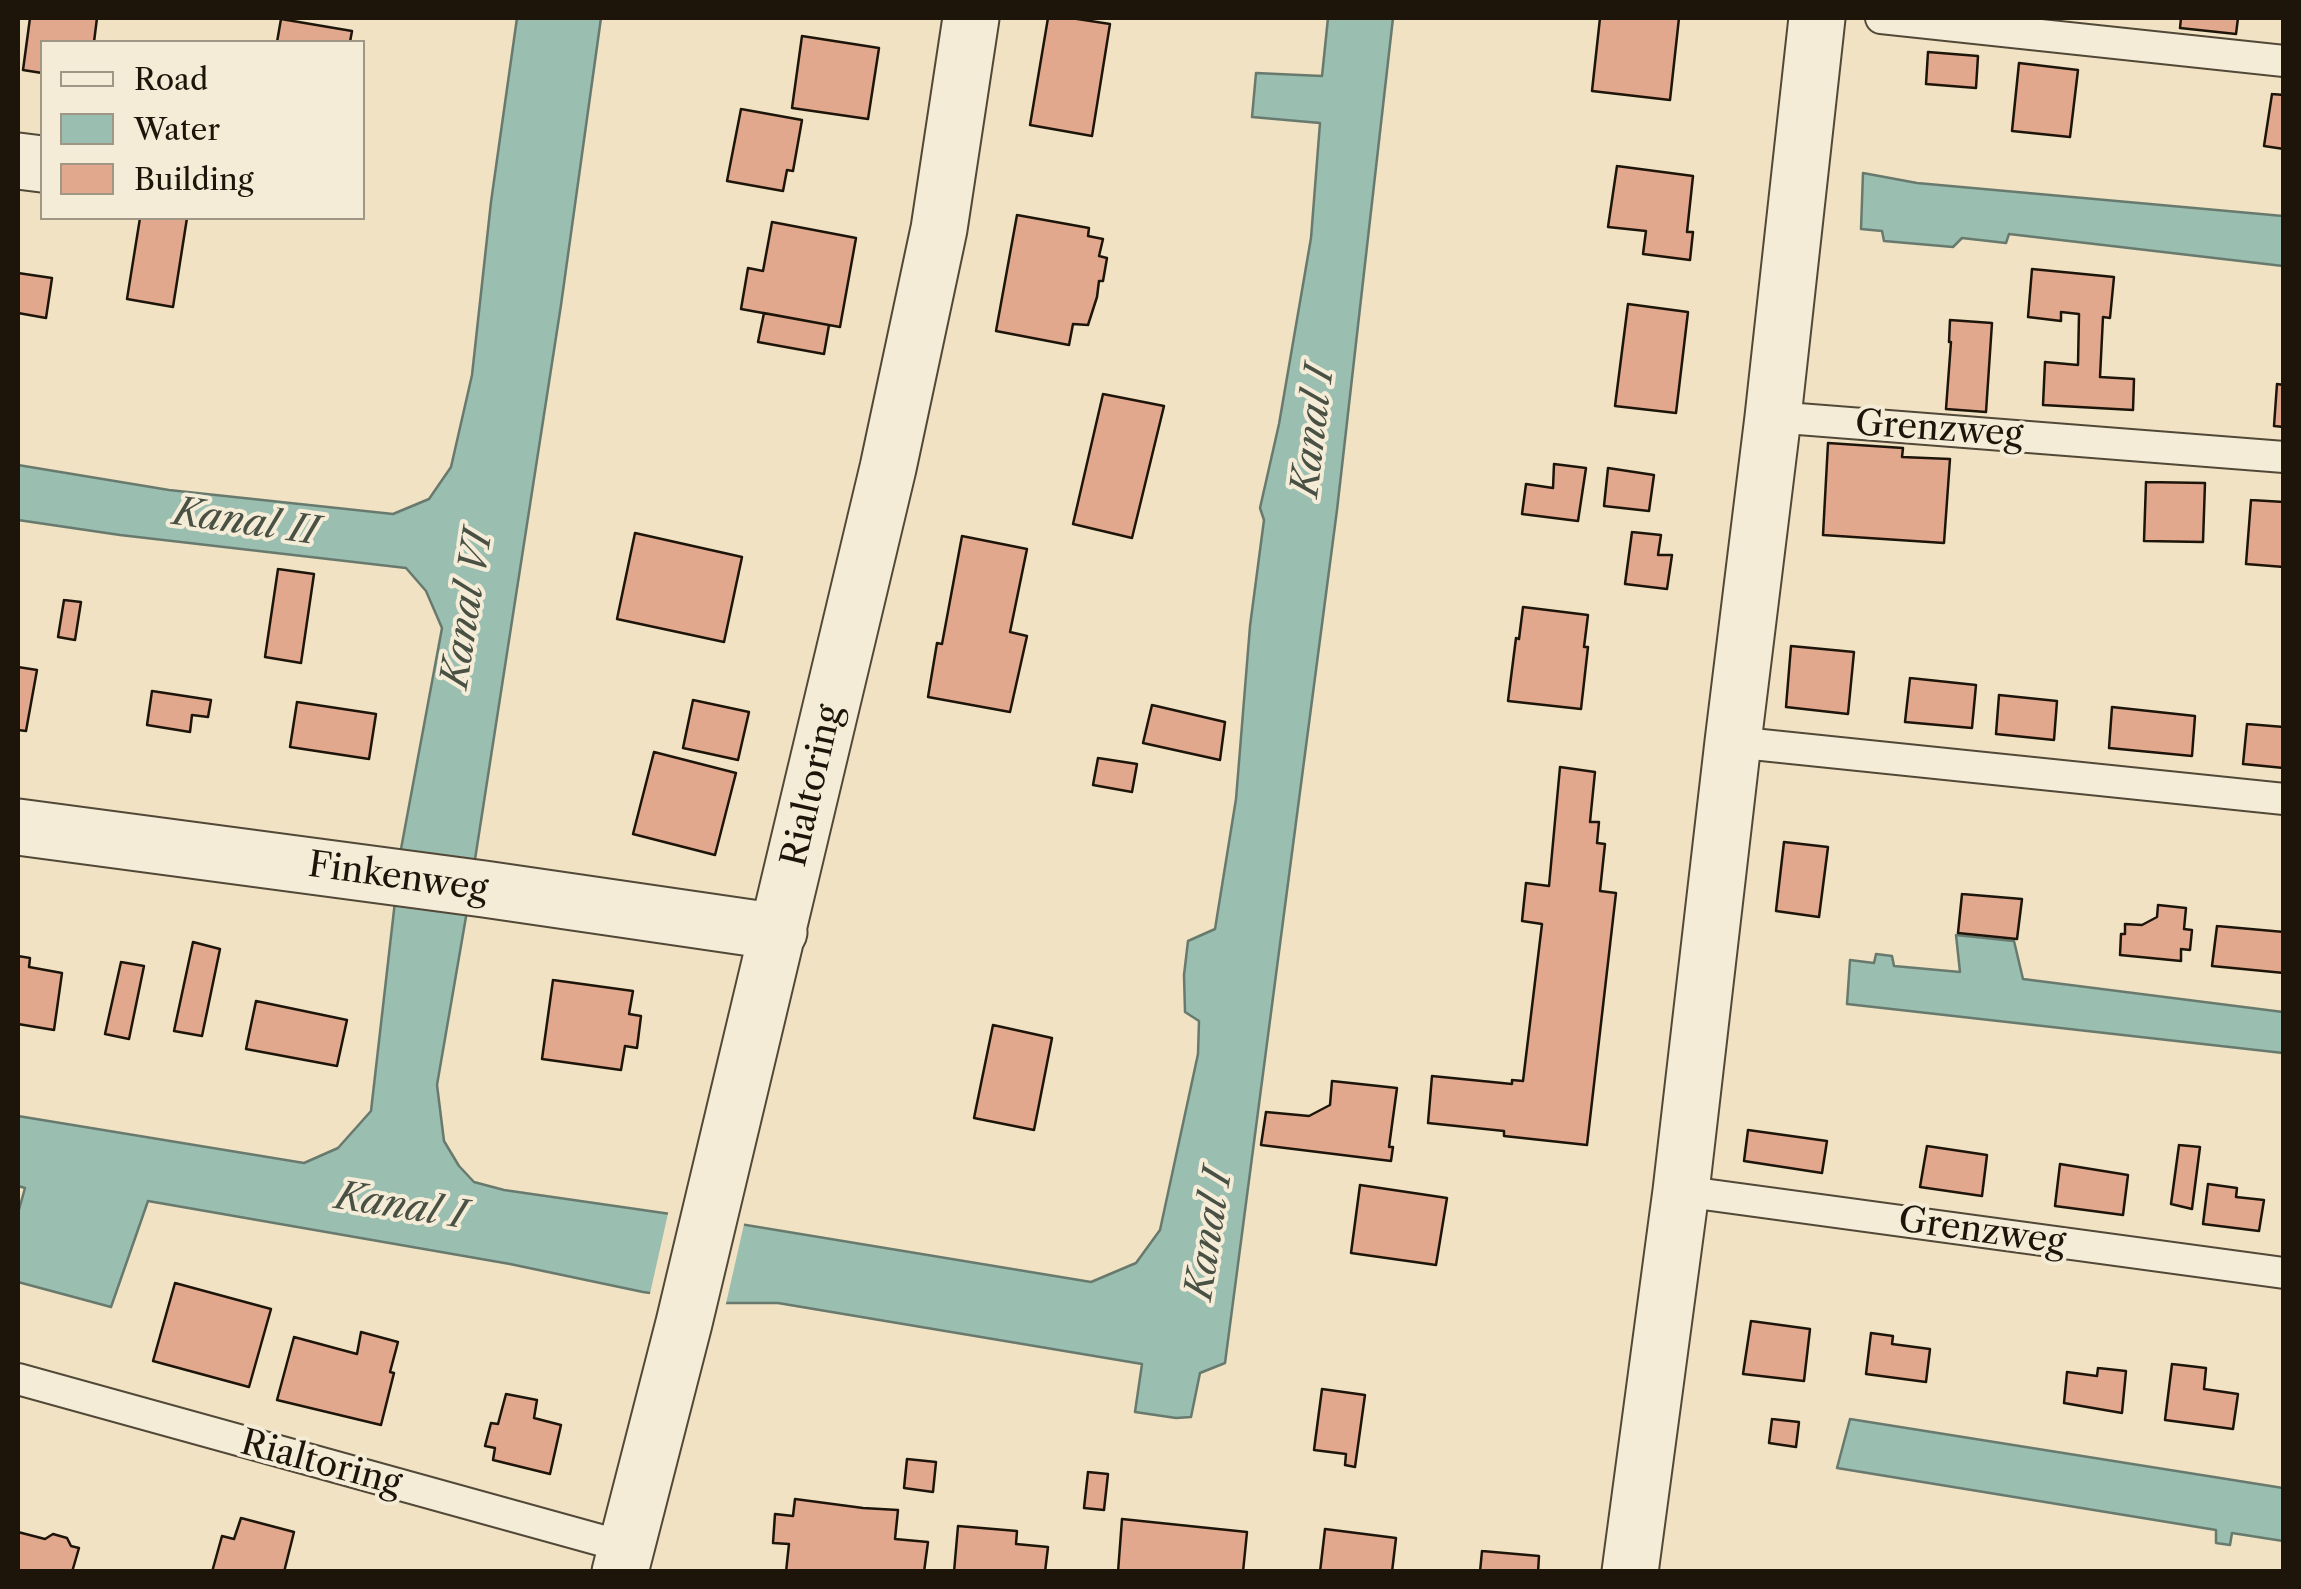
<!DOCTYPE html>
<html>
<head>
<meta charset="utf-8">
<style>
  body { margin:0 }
  #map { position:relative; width:2301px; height:1589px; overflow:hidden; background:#f0e2c2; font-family:"Libre Caslon Text",serif }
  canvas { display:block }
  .frame { position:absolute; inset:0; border:20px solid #1d150a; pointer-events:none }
  .legend { position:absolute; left:40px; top:40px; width:325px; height:180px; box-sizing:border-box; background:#f5ecd7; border:2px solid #9f9685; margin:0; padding:12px 18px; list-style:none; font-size:30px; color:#1d150a }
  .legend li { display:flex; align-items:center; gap:20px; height:50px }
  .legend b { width:50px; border:2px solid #9f9685 }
</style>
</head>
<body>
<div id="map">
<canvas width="2301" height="1589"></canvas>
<div class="frame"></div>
<ul class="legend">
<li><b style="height:12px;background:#f5ecd7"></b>Road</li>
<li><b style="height:28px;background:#9abeb0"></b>Water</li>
<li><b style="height:28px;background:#e1a88e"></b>Building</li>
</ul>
</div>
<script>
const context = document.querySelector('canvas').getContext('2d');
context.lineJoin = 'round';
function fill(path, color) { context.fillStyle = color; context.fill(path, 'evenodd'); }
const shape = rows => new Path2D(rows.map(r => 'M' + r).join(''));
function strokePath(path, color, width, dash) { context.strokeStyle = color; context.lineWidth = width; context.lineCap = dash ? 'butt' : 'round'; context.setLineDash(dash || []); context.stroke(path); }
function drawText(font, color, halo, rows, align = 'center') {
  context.font = font + ' "Libre Caslon Text",serif'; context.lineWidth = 8; context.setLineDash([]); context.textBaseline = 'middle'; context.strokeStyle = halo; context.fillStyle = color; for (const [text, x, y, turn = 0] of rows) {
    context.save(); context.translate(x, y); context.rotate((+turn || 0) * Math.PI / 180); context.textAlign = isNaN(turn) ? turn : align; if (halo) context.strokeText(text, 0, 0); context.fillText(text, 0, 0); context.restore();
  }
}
const water = shape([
  [517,18,601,18,561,305,467,911,437,1085,444,1141,459,1166,474,1182,504,1190,740,1224,1091,1282,1136,1263,1160,1230,1198,1054,1199,1021,1185,1012,1184,975,1188,941,1215,929,1236,799,1250,626,1264,520,1260,508,1279,424,1311,238,1320,123,1252,117,1256,73,1322,76,1328,18,1393,18,1337,510,1225,1363,1200,1373,1191,1417,1176,1418,1135,1412,1142,1364,778,1303,723,1303,643,1292,510,1264,148,1201,111,1307,18,1282,18,1213,25,1188,18,1186,18,1116,304,1163,338,1148,371,1111,401,849,442,628,426,591,406,568,120,535,18,520,18,465,169,490,393,514,429,499,451,467,472,375,491,202,517,18],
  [1863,173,1917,183,2283,216,2283,266,2009,234,2006,243,1962,238,1953,247,1884,241,1882,231,1861,229,1863,173],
  [1956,935,2014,941,2023,979,2283,1012,2283,1053,1847,1004,1850,960,1874,963,1876,954,1892,956,1894,966,1960,972,1956,935],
  [1850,1419,2283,1488,2283,1541,2232,1533,2230,1545,2216,1543,2216,1530,1837,1468,1850,1419]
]);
const pier = shape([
  [669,1209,745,1220,725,1308,649,1298]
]);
const building = shape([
  [30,18,97,18,94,42,42,42,42,73,23,70,30,18],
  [1048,18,1071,18,1110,24,1092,136,1030,125,1048,18],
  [1600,18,1679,18,1670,100,1592,91,1600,18],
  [2181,18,2238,18,2236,34,2180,28,2181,18],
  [281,19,352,31,350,42,277,42,281,19],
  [802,36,879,48,868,119,792,108,802,36],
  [1928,52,1978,56,1976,88,1926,84,1928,52],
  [2019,63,2078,70,2070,137,2012,131,2019,63],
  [2272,94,2284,95,2284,149,2264,146,2272,94],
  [741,109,802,120,793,171,787,170,783,191,727,181,741,109],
  [1617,166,1693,176,1687,232,1693,232,1690,260,1643,254,1646,231,1608,227,1617,166],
  [1017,215,1089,228,1088,236,1103,239,1099,256,1107,258,1103,281,1099,281,1097,297,1088,325,1073,324,1069,345,996,331,1017,215],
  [140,218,187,218,173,307,127,299,140,218],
  [772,222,856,238,840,327,741,309,748,268,763,271,772,222],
  [2032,269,2114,277,2110,318,2103,317,2100,377,2134,379,2133,410,2043,405,2045,362,2078,365,2079,314,2061,312,2061,321,2028,317,2032,269],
  [18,273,52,278,46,318,18,313,18,273],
  [1628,304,1688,312,1676,413,1615,406,1628,304],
  [764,313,829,325,824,354,758,342,764,313],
  [1950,320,1992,323,1986,412,1946,409,1951,342,1949,342,1950,320],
  [2277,384,2284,385,2284,427,2274,426,2277,384],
  [1103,394,1164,406,1132,538,1073,524,1103,394],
  [1828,443,1903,448,1902,457,1950,459,1944,543,1823,535,1828,443],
  [1554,464,1586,468,1578,521,1522,514,1526,484,1553,488,1554,464],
  [1608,468,1654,475,1649,511,1604,506,1608,468],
  [2146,482,2205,483,2203,542,2144,541,2146,482],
  [2251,500,2284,502,2284,567,2246,564,2251,500],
  [1632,532,1661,535,1658,555,1672,555,1667,589,1625,584,1632,532],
  [635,533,742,557,724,642,617,619,635,533],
  [962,536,1027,549,1010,632,1027,636,1010,712,928,697,937,643,942,644,962,536],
  [278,569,314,574,301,663,265,657,278,569],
  [64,600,81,602,75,640,58,637,64,600],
  [1523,607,1588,615,1584,647,1588,647,1581,709,1508,701,1516,638,1519,639,1523,607],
  [1791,646,1854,652,1848,714,1786,707,1791,646],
  [18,667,37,670,26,731,18,730,18,667],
  [1910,678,1976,685,1972,728,1905,722,1910,678],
  [152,691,211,700,208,717,192,715,190,732,147,725,152,691],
  [1999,695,2057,701,2054,740,1996,734,1999,695],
  [693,700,749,712,738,760,683,748,693,700],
  [297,702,376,714,369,759,290,747,297,702],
  [1152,705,1225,722,1220,760,1143,743,1152,705],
  [2112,707,2195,716,2192,756,2109,748,2112,707],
  [2247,724,2284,727,2284,768,2243,764,2247,724],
  [654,752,736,773,715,855,633,834,654,752],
  [1098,758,1137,764,1132,792,1093,785,1098,758],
  [1560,767,1595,772,1590,822,1599,822,1597,843,1605,844,1600,891,1616,893,1587,1145,1504,1136,1504,1131,1428,1123,1432,1076,1512,1084,1512,1080,1523,1081,1542,924,1522,921,1526,883,1549,886,1560,767],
  [1784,842,1828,847,1819,917,1776,911,1784,842],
  [1962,894,2022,899,2017,939,1958,933,1962,894],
  [2158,905,2186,908,2184,929,2192,930,2190,950,2181,949,2181,961,2120,955,2121,934,2125,934,2125,924,2142,925,2157,917,2158,905],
  [2217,926,2284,932,2284,973,2212,966,2217,926],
  [193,942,220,949,202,1036,174,1031,193,942],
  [18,956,30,958,29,967,62,973,54,1030,18,1024,18,956],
  [121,962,144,966,129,1039,105,1034,121,962],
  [553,980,633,991,629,1014,641,1016,637,1048,625,1046,621,1070,542,1059,553,980],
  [256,1001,347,1020,337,1066,246,1049,256,1001],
  [993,1025,1052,1038,1034,1130,974,1118,993,1025],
  [1332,1081,1397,1088,1389,1147,1393,1147,1391,1161,1261,1145,1266,1112,1309,1116,1330,1105,1332,1081],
  [1748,1130,1827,1141,1822,1173,1744,1161,1748,1130],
  [2179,1145,2200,1147,2192,1209,2171,1204,2179,1145],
  [1927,1146,1987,1155,1982,1196,1920,1187,1927,1146],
  [2060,1164,2128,1175,2123,1215,2055,1206,2060,1164],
  [2208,1184,2237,1188,2236,1197,2264,1200,2259,1231,2203,1224,2208,1184],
  [1360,1185,1447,1198,1436,1265,1351,1253,1360,1185],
  [175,1283,271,1309,249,1387,153,1361,175,1283],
  [1751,1321,1810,1329,1804,1381,1743,1374,1751,1321],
  [361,1332,398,1342,390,1372,394,1373,381,1425,277,1400,294,1337,357,1354,361,1332],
  [1871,1333,1893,1336,1892,1344,1930,1349,1926,1382,1866,1374,1871,1333],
  [2172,1364,2206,1368,2204,1389,2238,1394,2233,1429,2165,1420,2172,1364],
  [2098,1368,2126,1371,2122,1413,2064,1403,2067,1372,2097,1376,2098,1368],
  [1322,1389,1365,1395,1355,1467,1345,1465,1346,1454,1314,1450,1322,1389],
  [506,1394,537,1400,534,1418,561,1425,550,1474,493,1460,495,1448,485,1446,491,1423,498,1424,506,1394],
  [1772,1419,1799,1422,1796,1447,1769,1443,1772,1419],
  [907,1459,936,1462,933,1492,904,1488,907,1459],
  [1088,1472,1108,1474,1104,1510,1084,1508,1088,1472],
  [795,1499,863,1508,898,1510,895,1539,928,1542,924,1572,786,1572,789,1544,773,1543,775,1514,793,1516,795,1499],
  [241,1518,294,1532,284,1572,212,1572,222,1536,234,1539,241,1518],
  [1122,1519,1247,1532,1243,1572,1118,1572,1122,1519],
  [958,1526,1017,1531,1016,1544,1048,1547,1045,1572,954,1572,958,1526],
  [1325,1529,1396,1538,1392,1572,1320,1572,1325,1529],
  [18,1532,45,1539,53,1534,67,1538,71,1546,79,1548,72,1572,18,1572,18,1532],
  [1482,1551,1539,1556,1538,1572,1480,1572,1482,1551]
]);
const service = shape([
  [1881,18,2284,61],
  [1773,417,2284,457],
  [1733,742,2284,799],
  [1681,1191,2284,1273],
  [18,1379,625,1547]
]);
const minor = shape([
  [18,161,42,164],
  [18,827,484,889,779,932],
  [620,1572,684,1323,888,468,939,229,971,18],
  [1630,1572,1681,1191,1733,742,1773,417,1817,18]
]);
const streetNames = [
  ["Grenzweg",1939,430,4],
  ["Rialtoring",813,786,-77],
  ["Finkenweg",398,878,8],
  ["Grenzweg",1982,1232,8],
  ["Rialtoring",321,1464,15]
];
const waterNames = [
  ["Kanal I",1314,432,-83],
  ["Kanal II",245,523,8],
  ["Kanal VI",468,610,-81],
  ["Kanal I",400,1207,9],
  ["Kanal I",1210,1235,-81]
];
fill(water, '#9abeb0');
strokePath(water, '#687a6e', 2.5);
fill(pier, '#f0e2c2');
fill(building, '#e1a88e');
strokePath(building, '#1d150a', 2.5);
strokePath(service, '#524838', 34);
strokePath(minor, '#524838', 59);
strokePath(service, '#f5ecd7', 30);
strokePath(minor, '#f5ecd7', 55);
drawText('35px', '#1d150a', '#f5ecd7', streetNames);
drawText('italic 38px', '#495044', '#f5ecd7', waterNames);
</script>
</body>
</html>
